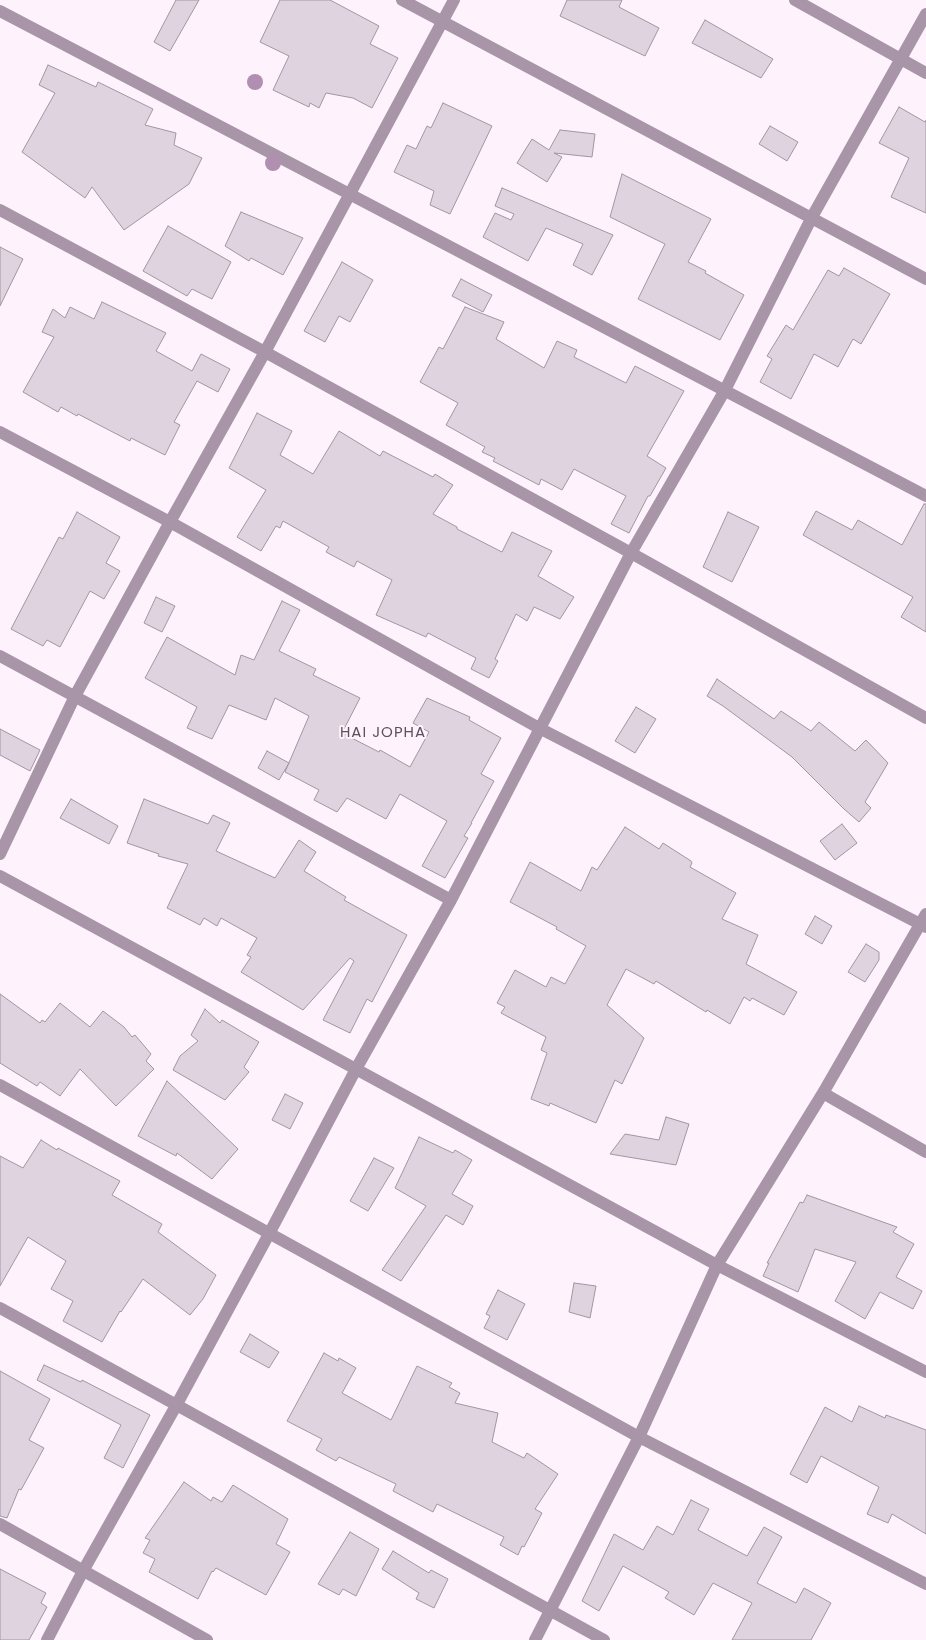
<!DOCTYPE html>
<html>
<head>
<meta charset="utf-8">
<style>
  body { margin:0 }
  canvas { display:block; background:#fef3fd }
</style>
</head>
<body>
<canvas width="926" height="1640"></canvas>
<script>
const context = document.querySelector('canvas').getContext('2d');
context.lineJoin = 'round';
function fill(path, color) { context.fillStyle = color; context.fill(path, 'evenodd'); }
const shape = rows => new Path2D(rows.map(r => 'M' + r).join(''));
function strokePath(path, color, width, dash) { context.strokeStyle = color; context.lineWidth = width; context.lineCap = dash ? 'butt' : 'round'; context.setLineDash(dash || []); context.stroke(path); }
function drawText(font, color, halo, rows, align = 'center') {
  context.font = font + ' Poppins,sans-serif'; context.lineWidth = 4; context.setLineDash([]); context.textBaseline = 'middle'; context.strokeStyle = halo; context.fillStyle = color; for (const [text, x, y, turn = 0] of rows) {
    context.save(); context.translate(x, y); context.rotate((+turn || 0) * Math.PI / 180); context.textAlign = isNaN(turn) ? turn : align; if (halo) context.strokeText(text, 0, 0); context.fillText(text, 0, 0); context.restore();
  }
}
const building = shape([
  [176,0,199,0,170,51,154,42,176,0],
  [280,0,330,0,379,26,370,44,398,58,372,108,353,98,326,93,319,108,310,103,309,107,273,90,289,56,260,42,280,0],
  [567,0,622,0,619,7,659,28,645,56,560,16,567,0],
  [705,20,773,59,761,78,692,43,705,20],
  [48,65,96,87,98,82,153,109,145,125,176,133,174,145,202,158,189,184,124,230,92,187,85,198,22,152,55,93,39,85,48,65],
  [443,103,492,126,450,214,430,205,434,191,394,172,407,145,416,149,427,126,431,128,443,103],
  [899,107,925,122,926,120,926,213,891,197,909,158,879,143,899,107],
  [770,126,798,142,787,161,759,144,770,126],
  [560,130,595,134,592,157,554,153,562,157,547,182,517,163,532,139,549,150,560,130],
  [622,174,711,219,688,262,706,271,705,273,744,295,720,340,638,299,665,244,610,217,622,174],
  [502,188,613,235,592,275,573,265,583,244,546,228,528,261,483,237,495,213,511,220,514,214,495,206,502,188],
  [241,212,303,238,283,275,251,258,249,261,225,246,241,212],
  [168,226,231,262,212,299,192,289,187,296,143,271,168,226],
  [0,247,23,259,0,306,0,247],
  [342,262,373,280,350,322,339,316,325,342,304,331,342,262],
  [844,268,890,294,861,344,853,339,838,367,814,354,791,399,760,382,772,359,767,356,786,325,793,330,828,270,839,276,844,268],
  [461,279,492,295,483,312,452,296,461,279],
  [102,302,166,333,156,351,192,371,201,354,230,369,218,392,197,381,174,422,180,425,165,455,131,438,130,441,78,414,77,416,61,407,58,412,23,392,54,337,42,332,53,309,65,318,70,307,94,319,102,302],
  [465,307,504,322,496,339,544,368,557,341,577,350,574,357,626,383,635,366,684,391,647,456,666,468,650,496,648,496,629,533,611,524,626,496,574,469,562,490,541,479,539,485,493,461,495,458,482,452,485,447,446,425,458,403,420,382,439,347,443,349,465,307],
  [257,413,292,431,280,455,313,474,339,431,380,456,383,451,433,477,435,474,453,485,433,514,457,527,457,529,502,552,512,532,552,551,538,576,574,597,560,619,534,607,527,621,516,614,495,659,498,661,489,678,471,669,476,658,428,633,426,637,376,615,392,580,357,561,354,567,326,552,329,547,283,521,280,528,276,526,261,551,237,537,266,490,229,468,257,413],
  [924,504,926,504,926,632,901,617,913,597,803,535,816,511,852,530,858,520,902,545,924,504],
  [77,512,120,537,106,563,120,571,104,599,90,591,60,647,47,640,43,646,11,629,59,537,63,539,77,512],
  [728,512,759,527,732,582,703,567,728,512],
  [156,597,175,606,162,632,144,623,156,597],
  [282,601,300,610,279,651,316,669,313,675,360,698,342,733,379,752,380,750,410,767,429,732,413,723,427,698,470,717,469,720,501,738,481,774,494,781,471,823,472,823,464,836,468,838,445,878,422,866,447,821,400,794,386,819,347,798,337,812,314,800,319,790,285,772,309,716,275,698,266,720,229,705,212,739,187,728,197,707,145,678,167,637,235,675,241,655,254,660,282,601],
  [717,679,774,719,781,711,811,731,819,722,855,751,866,740,888,763,865,802,871,808,859,822,844,809,792,757,723,706,707,696,717,679],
  [636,707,656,719,635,753,615,741,636,707],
  [0,729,40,750,30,771,0,755,0,729],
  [267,751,289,763,279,780,258,768,267,751],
  [71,799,118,826,109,844,60,818,71,799],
  [144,799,208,824,213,815,230,823,216,851,275,878,299,840,316,852,304,871,346,897,344,900,407,935,372,1002,367,999,350,1033,323,1020,354,961,350,958,303,1010,241,972,251,957,247,955,257,938,221,918,217,926,204,918,200,925,167,908,188,864,158,856,159,854,127,843,144,799],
  [842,824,857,843,835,860,820,841,842,824],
  [625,827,659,849,663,843,691,861,692,863,690,867,736,893,722,919,758,935,746,964,797,992,784,1015,752,998,750,1001,744,997,730,1024,707,1010,706,1012,656,981,654,984,626,969,607,1005,644,1038,622,1084,615,1080,596,1123,550,1103,549,1106,531,1099,547,1053,541,1050,546,1037,501,1013,505,1007,497,1003,515,970,546,987,551,977,565,984,586,946,556,929,557,927,510,902,530,862,581,891,592,867,597,870,625,827],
  [815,916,832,926,822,944,805,934,815,916],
  [866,944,879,952,879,960,865,982,848,972,866,944],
  [0,994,40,1023,42,1020,45,1022,60,1003,90,1027,103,1011,124,1027,132,1037,135,1035,151,1054,146,1061,154,1069,116,1106,80,1069,60,1096,40,1082,37,1086,0,1063,0,994],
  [205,1009,220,1023,222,1020,259,1042,244,1067,249,1072,225,1100,173,1070,180,1056,198,1041,191,1035,205,1009],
  [167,1081,238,1149,212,1179,177,1153,176,1156,138,1136,167,1081],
  [285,1094,303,1103,290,1129,272,1120,285,1094],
  [666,1117,689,1124,676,1165,610,1154,625,1134,659,1140,666,1117],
  [419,1137,453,1153,455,1150,472,1160,452,1194,473,1206,463,1225,446,1215,401,1281,382,1270,426,1206,395,1188,419,1137],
  [41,1140,57,1150,58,1148,120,1181,112,1195,162,1224,158,1232,216,1275,203,1299,190,1315,143,1279,121,1312,120,1311,102,1342,63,1321,73,1301,51,1289,66,1261,28,1237,0,1286,0,1156,23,1168,41,1140],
  [374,1158,394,1168,368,1211,350,1201,374,1158],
  [807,1195,897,1227,893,1232,914,1244,896,1277,922,1291,913,1309,880,1292,865,1319,835,1301,856,1262,815,1249,798,1292,763,1276,769,1263,767,1263,800,1202,803,1203,807,1195],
  [574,1283,596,1286,590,1318,569,1312,574,1283],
  [498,1290,525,1304,507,1340,484,1328,490,1316,486,1314,498,1290],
  [250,1334,279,1352,269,1368,240,1352,250,1334],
  [324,1353,338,1361,339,1358,356,1368,342,1393,391,1420,417,1366,452,1383,449,1387,460,1393,455,1403,498,1413,492,1442,524,1458,527,1453,558,1474,535,1509,542,1513,524,1547,522,1546,518,1555,500,1545,504,1537,437,1504,433,1512,393,1491,396,1484,339,1457,336,1461,316,1450,322,1439,287,1421,324,1353],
  [44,1365,81,1382,82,1380,150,1415,123,1468,104,1458,121,1425,37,1380,44,1365],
  [0,1371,50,1399,29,1440,44,1448,21,1490,19,1489,7,1518,0,1516,0,1371],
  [859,1406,885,1418,886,1415,926,1430,926,1534,892,1514,888,1523,867,1514,879,1487,821,1456,807,1483,790,1474,825,1407,852,1422,859,1406],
  [184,1482,211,1501,213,1497,222,1502,233,1485,288,1519,276,1544,290,1552,266,1595,216,1568,213,1572,212,1571,198,1599,149,1572,155,1559,143,1553,150,1540,145,1538,184,1482],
  [691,1500,709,1509,698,1530,747,1556,764,1527,782,1537,757,1583,796,1603,804,1588,831,1603,811,1640,732,1640,752,1603,713,1583,694,1615,665,1598,669,1592,623,1566,599,1611,582,1601,614,1534,643,1550,657,1526,673,1535,691,1500],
  [350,1532,379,1549,356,1596,343,1589,339,1595,318,1584,350,1532],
  [393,1551,429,1573,431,1570,448,1579,434,1608,416,1599,419,1593,382,1569,393,1551],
  [0,1569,46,1593,41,1603,47,1607,29,1640,0,1640,0,1569]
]);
const minor = shape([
  [402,0,926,279],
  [795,0,926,73],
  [0,11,926,496],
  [0,210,265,352,631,553,926,718],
  [0,432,170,522,539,728,926,927],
  [0,656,451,900],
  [0,854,75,696,170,522,265,352,454,0],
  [0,876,717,1265,926,1372],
  [0,1085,639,1437,926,1584],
  [823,1093,926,1152],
  [0,1308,604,1640],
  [0,1524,207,1640],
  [47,1640,83,1571,177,1404,269,1234,356,1069,451,900,631,553,725,390,812,217,926,14],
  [535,1640,639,1437,717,1265,823,1093,926,914]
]);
const trees = [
  [255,82],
  [273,163]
];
const neighbourhoodNames = [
  ["HAI JOPHA",383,733]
];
fill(building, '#dfd3df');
strokePath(building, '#a196a1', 1);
strokePath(minor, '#a896a8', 12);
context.fillStyle = '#b08fb0';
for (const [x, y] of trees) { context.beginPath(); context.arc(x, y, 8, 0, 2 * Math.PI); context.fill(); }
context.letterSpacing = '1px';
drawText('15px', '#5d525c', '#fef3fd', neighbourhoodNames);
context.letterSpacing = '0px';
</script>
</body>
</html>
